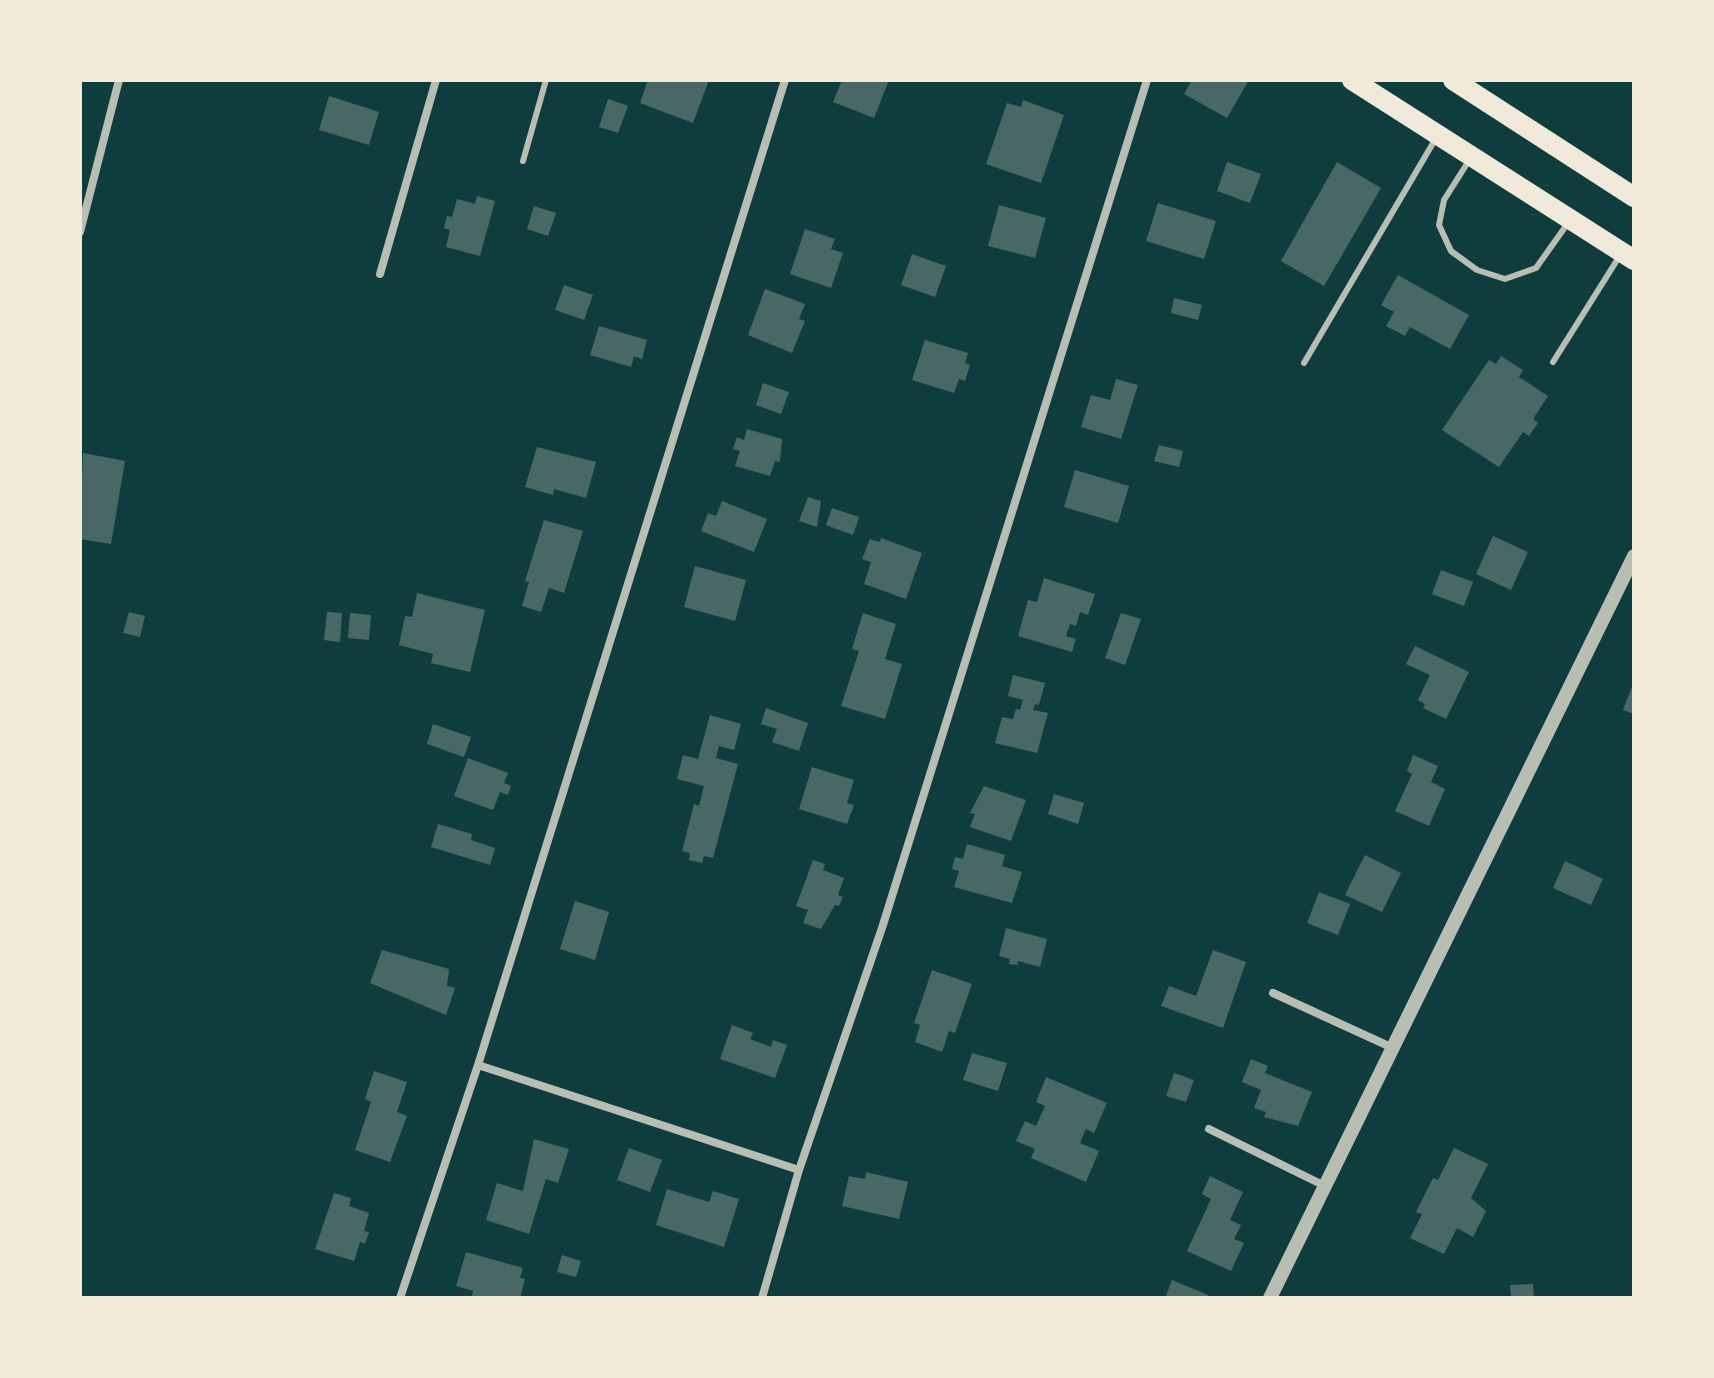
<!DOCTYPE html>
<html>
<head>
<meta charset="utf-8">
<style>
  body { margin:0 }
  #map { position:relative; width:1714px; height:1378px; overflow:hidden; background:#0f3d3e; font-family:"DejaVu Sans",sans-serif }
  canvas { display:block }
  .frame { position:absolute; inset:0; border:82px solid #f1e9da; pointer-events:none }
</style>
</head>
<body>
<div id="map">
<canvas width="1714" height="1378"></canvas>
<div class="frame"></div>
</div>
<script>
const context = document.querySelector('canvas').getContext('2d');
context.lineJoin = 'round';
function fill(path, color) { context.fillStyle = color; context.fill(path, 'evenodd'); }
const shape = rows => new Path2D(rows.map(r => 'M' + r).join(''));
function strokePath(path, color, width, dash) { context.strokeStyle = color; context.lineWidth = width; context.lineCap = dash ? 'butt' : 'round'; context.setLineDash(dash || []); context.stroke(path); }
const building = shape([
  [648,80,709,80,693,123,640,103],
  [842,80,889,80,874,118,833,102],
  [1192,80,1249,80,1227,118,1184,94],
  [329,96,379,112,369,145,319,130],
  [608,99,628,106,618,133,599,127],
  [1023,100,1064,115,1041,183,986,164,1007,103,1021,107],
  [1227,162,1261,174,1250,203,1217,191],
  [1337,162,1381,188,1324,286,1281,261],
  [477,196,495,201,480,256,446,247,450,230,444,228,447,216,452,217,457,199,475,204],
  [1158,203,1216,221,1204,259,1146,241],
  [999,205,1046,218,1035,258,988,246],
  [534,206,556,213,548,236,527,229],
  [805,229,835,239,831,249,843,253,831,288,790,274],
  [912,254,946,266,935,297,901,285],
  [1398,275,1469,315,1450,349,1410,327,1405,336,1386,326,1394,312,1381,305],
  [564,285,593,295,584,320,555,310],
  [765,289,805,304,799,319,805,321,792,353,748,335],
  [1174,298,1202,305,1198,320,1171,313],
  [599,326,647,340,642,359,634,356,631,367,590,355],
  [925,340,968,353,965,363,970,365,965,381,959,379,954,393,912,380],
  [1501,356,1523,370,1519,377,1548,396,1533,419,1538,423,1529,436,1523,432,1499,467,1442,430,1489,360,1496,364],
  [1116,379,1138,385,1121,439,1081,427,1091,395,1110,400],
  [763,383,789,392,781,414,756,405],
  [747,429,782,439,780,462,775,461,770,476,735,466,740,451,733,449,737,437,744,440],
  [1159,445,1183,451,1179,467,1154,461],
  [537,447,596,462,586,498,554,489,553,495,525,487],
  [83,453,125,461,111,544,80,539],
  [1075,470,1129,486,1118,523,1064,507],
  [808,497,821,501,817,527,799,521],
  [722,501,767,519,754,552,701,531,708,513,716,516],
  [832,508,859,517,853,535,826,525],
  [544,520,583,531,564,593,549,588,541,612,522,606,529,582,525,581],
  [1493,536,1528,552,1511,590,1476,574],
  [881,538,922,553,906,599,864,584,871,562,862,559,870,539,880,542],
  [695,566,746,580,735,621,684,607],
  [1441,570,1473,582,1464,606,1432,594],
  [1044,578,1095,594,1088,615,1080,612,1076,626,1070,624,1066,636,1076,639,1072,652,1018,636,1028,600,1037,602],
  [417,593,485,610,470,672,431,663,433,654,399,645,405,616,412,617],
  [129,612,145,616,140,637,123,633],
  [327,612,342,613,340,642,324,640],
  [350,613,371,615,369,640,348,638],
  [863,613,896,624,885,659,902,664,885,719,841,706,859,651,852,649],
  [1121,613,1141,619,1125,665,1105,658],
  [1415,646,1469,672,1446,719,1423,708,1425,704,1418,700,1430,675,1406,664],
  [1013,675,1045,683,1039,705,1035,704,1033,710,1048,713,1037,753,995,743,1002,717,1013,719,1016,709,1020,710,1023,700,1008,696],
  [1634,681,1634,714,1623,710],
  [766,708,808,723,799,751,772,742,777,729,761,724],
  [710,715,741,724,734,750,719,746,716,758,738,764,713,858,704,856,702,863,689,860,690,853,682,851,694,804,699,806,704,786,677,779,683,755,698,759],
  [433,724,471,737,464,757,427,744],
  [1413,755,1438,766,1431,782,1445,789,1429,826,1395,811,1412,774,1407,771],
  [468,758,508,773,504,783,511,786,508,795,500,792,493,810,454,796],
  [812,767,854,780,847,803,854,805,847,824,799,809],
  [984,786,1026,800,1011,841,970,827,975,814,970,813],
  [1054,794,1084,803,1078,824,1048,814],
  [438,824,472,834,471,840,495,848,490,865,431,847],
  [967,844,1005,855,1002,866,1022,872,1012,903,954,887,959,871,952,869,955,857,963,859],
  [1365,855,1401,873,1382,912,1345,895],
  [813,860,825,864,823,870,844,878,838,895,843,897,839,906,835,905,821,929,803,923,808,910,796,906],
  [1565,861,1603,879,1591,905,1553,888],
  [1319,892,1350,904,1338,935,1307,923],
  [575,901,609,912,595,960,560,949],
  [1006,928,1047,939,1040,967,1018,961,1017,965,1009,964,1010,959,999,956],
  [382,950,449,969,447,986,455,988,446,1015,370,983],
  [1213,950,1246,962,1223,1028,1161,1006,1169,986,1196,996],
  [932,970,972,984,955,1033,949,1031,942,1052,915,1042,920,1025,914,1023],
  [732,1025,753,1033,750,1039,771,1047,773,1040,787,1045,775,1078,720,1059],
  [972,1053,1007,1063,998,1091,963,1080],
  [1251,1059,1268,1066,1265,1073,1312,1092,1298,1126,1264,1117,1266,1112,1254,1108,1261,1090,1242,1082],
  [374,1071,407,1082,397,1112,407,1116,390,1162,355,1150,371,1102,365,1099],
  [1174,1073,1194,1080,1186,1102,1166,1096],
  [1046,1077,1107,1103,1094,1133,1086,1129,1080,1143,1099,1151,1086,1182,1031,1158,1035,1149,1016,1141,1025,1121,1036,1126,1045,1106,1036,1102],
  [534,1139,569,1149,558,1183,546,1179,529,1234,486,1220,497,1183,523,1191],
  [629,1148,662,1160,650,1192,617,1180],
  [1454,1148,1488,1164,1471,1198,1486,1211,1473,1237,1457,1228,1444,1254,1410,1238,1422,1214,1416,1212,1433,1178,1438,1180],
  [866,1172,908,1182,899,1219,842,1206,849,1176,865,1179],
  [1210,1176,1243,1192,1230,1220,1241,1225,1234,1239,1244,1243,1231,1271,1187,1251,1211,1199,1202,1194],
  [667,1189,709,1202,713,1191,739,1199,724,1247,656,1225],
  [334,1193,351,1198,349,1206,369,1213,364,1231,369,1232,365,1244,360,1242,354,1261,315,1249],
  [466,1252,523,1268,520,1278,525,1279,520,1298,480,1298,472,1296,473,1291,456,1286],
  [562,1255,581,1261,576,1277,557,1272],
  [1172,1280,1208,1295,1207,1298,1165,1298],
  [1533,1284,1534,1298,1511,1298,1510,1285]
]);
const service = shape([
  [1470,159,1444,200,1439,225,1451,251,1477,270,1505,279,1536,268,1568,223],
  [523,161,546,80],
  [1553,362,1619,257],
  [1304,363,1436,138]
]);
const minor = shape([
  [80,232,119,80],
  [380,274,436,80],
  [1273,993,1393,1048],
  [478,1065,799,1170],
  [1209,1129,1325,1186],
  [400,1298,478,1065,785,80],
  [762,1298,799,1170,882,928,1147,80]
]);
const tertiary = shape([
  [1270,1298,1634,556]
]);
const primary = shape([
  [1352,80,1634,260],
  [1453,80,1634,197]
]);
fill(building, '#486865');
strokePath(service, '#b8beb3', 6);
strokePath(minor, '#b8beb3', 8);
strokePath(tertiary, '#b8beb3', 14);
strokePath(primary, '#f1e9da', 20);
</script>
</body>
</html>
